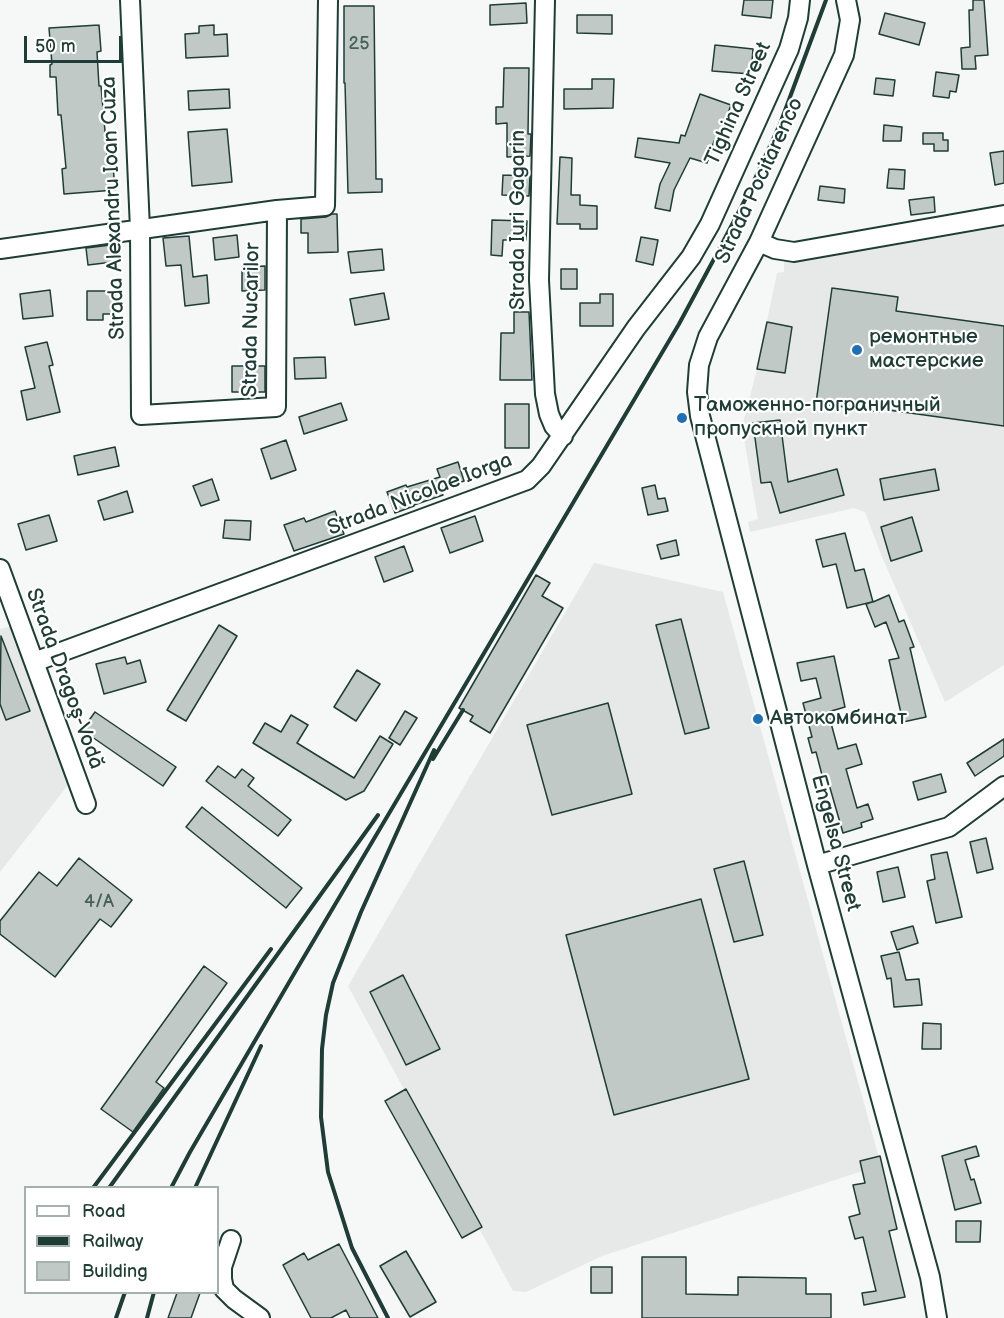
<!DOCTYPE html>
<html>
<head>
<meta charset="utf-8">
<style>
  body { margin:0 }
  #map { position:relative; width:1004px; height:1318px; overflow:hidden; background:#f6f7f7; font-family:"Balsamiq Sans",sans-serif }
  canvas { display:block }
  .legend { position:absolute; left:24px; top:1186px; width:195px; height:108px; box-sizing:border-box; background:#fff; border:2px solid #a5b1ae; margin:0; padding:8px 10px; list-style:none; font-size:18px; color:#1f3d34 }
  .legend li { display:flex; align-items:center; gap:12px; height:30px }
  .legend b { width:30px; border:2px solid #a5b1ae }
  .scale { position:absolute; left:24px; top:36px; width:98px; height:27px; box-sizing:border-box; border:3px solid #1f3d34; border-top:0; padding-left:8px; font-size:18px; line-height:21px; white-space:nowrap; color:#1f3d34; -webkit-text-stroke:4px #fff; paint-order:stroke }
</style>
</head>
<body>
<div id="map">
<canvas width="1004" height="1318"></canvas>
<ul class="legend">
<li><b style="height:8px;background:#fff"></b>Road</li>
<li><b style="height:8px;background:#1f3d34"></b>Railway</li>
<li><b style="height:16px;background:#c0c9c6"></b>Building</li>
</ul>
<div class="scale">50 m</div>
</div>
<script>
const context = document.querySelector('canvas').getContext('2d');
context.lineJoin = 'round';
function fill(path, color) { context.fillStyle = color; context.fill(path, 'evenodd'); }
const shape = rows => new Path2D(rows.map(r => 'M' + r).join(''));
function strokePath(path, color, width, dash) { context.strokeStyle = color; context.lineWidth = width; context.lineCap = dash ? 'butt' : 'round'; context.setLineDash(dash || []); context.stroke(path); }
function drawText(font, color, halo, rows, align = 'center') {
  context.font = font + ' "Balsamiq Sans",sans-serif'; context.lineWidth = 4.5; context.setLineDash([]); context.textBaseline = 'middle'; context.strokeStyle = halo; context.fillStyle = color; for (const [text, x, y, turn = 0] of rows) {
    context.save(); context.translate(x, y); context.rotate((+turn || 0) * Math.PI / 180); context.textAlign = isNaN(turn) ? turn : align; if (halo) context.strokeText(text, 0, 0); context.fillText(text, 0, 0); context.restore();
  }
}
const built = shape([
  [1004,221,1004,665,945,702,880,552,865,512,854,508,750,532,748,522,758,519,742,427,757,369,777,273,784,272,784,261],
  [594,563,723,592,881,1165,602,1256,526,1292,513,1291,348,986],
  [17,625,68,785,0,872,0,629]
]);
const building = shape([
  [744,0,773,0,771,18,742,15,744,0],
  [973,0,984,0,988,55,975,56,976,69,962,69,961,48,970,47,969,10,973,10,973,0],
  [526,3,527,23,490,25,490,5,526,3],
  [344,6,374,6,376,179,382,179,382,192,348,193,345,83,344,83,344,6],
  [885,13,925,23,919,45,879,34,885,13],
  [577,15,612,15,612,34,577,33,577,15],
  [99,25,101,51,97,52,99,86,101,86,108,165,113,165,115,190,64,194,62,169,66,168,61,115,58,115,56,77,50,77,50,65,52,64,49,28,99,25],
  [214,25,214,35,227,34,228,56,186,58,185,34,199,33,199,26,214,25],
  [715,45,753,49,751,74,712,71,715,45],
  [504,68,529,68,528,134,531,134,530,156,507,157,507,123,496,124,496,107,503,107,504,68],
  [936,72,959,75,956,92,950,91,949,98,933,96,936,72],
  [876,78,895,80,893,96,874,94,876,78],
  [592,79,614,79,613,108,564,109,564,89,592,89,592,79],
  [229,89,230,108,189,110,188,91,229,89],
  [700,94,731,105,717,143,714,141,707,163,690,158,674,190,670,211,655,208,660,184,670,163,635,157,638,138,679,143,681,135,685,136,700,94],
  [884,125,902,127,901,141,883,141,884,125],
  [227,129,232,182,192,186,188,132,227,129],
  [923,133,943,133,943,140,948,140,948,151,934,151,934,144,923,144,923,133],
  [1004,151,1004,183,995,185,990,153,1004,151],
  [560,157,572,158,571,195,580,195,580,205,597,206,597,229,580,229,580,224,557,224,560,157],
  [889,169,905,170,904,189,887,188,889,169],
  [503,175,530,176,529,196,502,195,503,175],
  [820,186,845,189,844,203,818,200,820,186],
  [934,197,935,212,911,215,909,200,934,197],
  [332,214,337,214,338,252,308,253,308,233,301,233,301,219,326,217,332,214],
  [492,220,527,221,526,240,503,240,502,256,491,255,492,220],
  [237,235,239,257,215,260,213,238,237,235],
  [189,236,193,277,207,275,209,303,185,306,181,265,166,266,163,238,189,236],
  [641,237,658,240,653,265,636,261,641,237],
  [119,244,121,261,88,265,86,248,119,244],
  [382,249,384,270,351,273,348,252,382,249],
  [265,266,265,290,242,291,242,267,265,266],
  [561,269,577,269,577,289,561,289,561,269],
  [832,288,898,297,896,311,1004,326,1004,426,881,409,881,412,816,403,832,288],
  [50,290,53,316,23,319,20,294,50,290],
  [87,291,115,291,115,314,103,314,103,320,87,320,87,291],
  [384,293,389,319,355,325,350,299,384,293],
  [600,294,613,294,613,326,580,326,580,303,600,303,600,294],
  [514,312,529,312,532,380,500,380,501,333,514,333,514,312],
  [767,322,792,327,785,373,757,369,767,322],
  [47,342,53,365,49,366,60,412,27,420,21,391,35,388,25,347,47,342],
  [325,357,326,378,295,379,294,358,325,357],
  [232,366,265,366,265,392,232,392,232,366],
  [341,403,347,420,304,434,299,417,341,403],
  [505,404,529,404,529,448,505,448,505,404],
  [780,420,788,482,837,469,844,495,780,513,771,482,761,483,753,423,780,420],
  [286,440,296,470,271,479,261,449,286,440],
  [115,447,119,466,78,475,74,456,115,447],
  [458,462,464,481,440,489,443,495,414,505,414,506,395,513,387,492,406,485,407,487,440,477,437,469,458,462],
  [935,469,939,490,884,500,880,479,935,469],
  [212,479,219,500,201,506,193,486,212,479],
  [655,485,658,499,665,498,668,511,648,515,642,488,655,485],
  [127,491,133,512,104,520,98,501,127,491],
  [335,511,344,534,294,551,284,525,304,518,306,522,335,511],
  [49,515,57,541,26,550,18,524,49,515],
  [475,516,483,541,450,553,441,528,475,516],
  [912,517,922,551,891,561,881,527,912,517],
  [225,520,251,521,250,540,223,538,225,520],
  [845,533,855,571,864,569,873,602,889,595,899,622,904,620,914,647,910,648,926,717,903,722,889,660,899,658,886,622,875,627,866,604,872,602,847,608,836,564,823,567,816,540,845,533],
  [676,540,679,555,661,559,657,545,676,540],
  [404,546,413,571,384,582,375,557,404,546],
  [536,575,550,583,542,596,563,608,490,733,470,721,473,716,459,708,536,575],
  [681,619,709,728,685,734,656,625,681,619],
  [219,625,237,636,186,721,167,710,219,625],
  [1,636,30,711,6,720,0,704,1,636],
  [834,656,845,707,828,712,838,749,856,744,862,764,846,769,857,808,868,804,873,819,861,823,862,827,843,833,826,774,822,775,816,752,812,753,808,738,812,737,803,703,821,698,816,678,801,681,797,663,834,656],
  [125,657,127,664,140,660,146,682,104,694,96,664,125,657],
  [357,670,380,684,356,721,334,707,357,670],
  [608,703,632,794,552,815,527,725,608,703],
  [405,711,417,718,400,745,389,738,405,711],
  [95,712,176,767,163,786,82,730,95,712],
  [291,715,308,725,297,743,354,778,380,736,393,744,364,791,346,800,253,743,265,723,281,732,291,715],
  [1004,739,1004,756,975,776,967,763,1004,739],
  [218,766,235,778,242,769,254,778,248,786,291,820,278,836,206,781,218,766],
  [941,774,946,792,918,800,913,782,941,774],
  [202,807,302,888,286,908,186,827,202,807],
  [986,838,993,869,977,873,970,842,986,838],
  [947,852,962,917,936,923,927,881,935,879,931,855,947,852],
  [79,858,132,900,111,927,100,919,55,977,0,934,0,921,39,872,57,886,79,858],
  [744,861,763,935,734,942,714,869,744,861],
  [898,867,905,897,883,902,877,872,898,867],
  [701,899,749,1079,614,1115,566,935,701,899],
  [913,926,918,943,897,950,891,932,913,926],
  [899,952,906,980,919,979,922,1005,894,1007,891,978,887,979,881,956,899,952],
  [204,966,227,983,156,1082,164,1088,133,1132,101,1109,204,966],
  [403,975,440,1049,406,1065,370,992,403,975],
  [923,1023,941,1024,941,1049,922,1049,923,1023],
  [406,1089,482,1227,462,1238,385,1101,406,1089],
  [976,1146,979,1156,965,1160,971,1180,974,1179,981,1203,955,1210,942,1156,976,1146],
  [880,1156,897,1229,889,1231,905,1297,864,1305,862,1293,876,1291,863,1237,855,1239,849,1217,860,1214,853,1185,865,1183,860,1161,880,1156],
  [956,1221,981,1221,980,1242,956,1242,956,1221],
  [339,1244,378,1318,350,1318,346,1310,331,1318,311,1318,283,1265,304,1253,308,1260,339,1244],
  [406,1251,436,1302,410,1317,380,1266,406,1251],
  [642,1257,686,1257,686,1294,738,1295,738,1277,806,1278,806,1294,831,1294,831,1318,642,1318,642,1257],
  [591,1267,612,1267,612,1293,591,1293,591,1267],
  [177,1293,200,1293,191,1318,168,1318,177,1293]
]);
const minor = shape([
  [130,0,140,229,141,415,276,407,277,210],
  [545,0,539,280,545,394,549,414,554,426,563,436],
  [846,0,850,20,844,55,759,242,708,337,699,365,697,392,700,416,817,865,930,1277,937,1318],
  [759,242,775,249,794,252,1004,215],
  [0,249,277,210,325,206,328,0],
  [0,569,86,804],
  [34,662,527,480,541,466,636,328,691,257,710,224,789,49,798,18,800,0],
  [817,865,949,827,1004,786],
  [231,1240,222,1267,222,1279,224,1289,234,1299,260,1318]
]);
const rail = shape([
  [433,759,463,710],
  [93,1188,271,949],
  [109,1188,378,815],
  [171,1188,190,1152,298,967,679,324,714,259,747,196,780,124,826,0],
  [195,1188,261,1046],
  [116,1318,125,1292],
  [147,1318,154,1292],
  [388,1318,352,1248,328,1172,321,1117,322,1049,326,1015,333,983,361,912,434,750]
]);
const markers = [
  [857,350,6,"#1f6fb2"],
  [682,418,6,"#1f6fb2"],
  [758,719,6,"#1f6fb2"]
];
const numberNames = [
  ["25",359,44],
  ["4/A",99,902]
];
const streetNames = [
  ["Tighina Street",739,104,-66],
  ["Strada Pocitarenco",760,181,-65],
  ["Strada Alexandru Ioan Cuza",114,208,-92],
  ["Strada Iuri Gagarin",519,220,-90],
  ["Strada Nucarilor",252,320,-89],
  ["Strada Nicolae Iorga",420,495,-21],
  ["Strada Dragoş-Vodă",64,679,70],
  ["Engelsa Street",835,843,75]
];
const poiNames = [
  ["ремонтные",869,338],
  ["мастерские",869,362],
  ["Таможенно-пограничный",694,406],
  ["пропускной пункт",694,430],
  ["Автокомбинат",770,719]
];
fill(built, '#e6e9e8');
fill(building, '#c0c9c6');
strokePath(building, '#1f3d34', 1.5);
strokePath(minor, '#1f3d34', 22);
strokePath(minor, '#fff', 18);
strokePath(rail, '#1f3d34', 4);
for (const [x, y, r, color] of markers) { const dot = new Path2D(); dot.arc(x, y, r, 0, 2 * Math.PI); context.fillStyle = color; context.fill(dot); strokePath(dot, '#fff', 2); }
drawText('18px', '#476058', null, numberNames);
drawText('21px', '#1f3d34', '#fff', streetNames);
drawText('21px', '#1f3d34', '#fff', poiNames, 'left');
</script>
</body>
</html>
